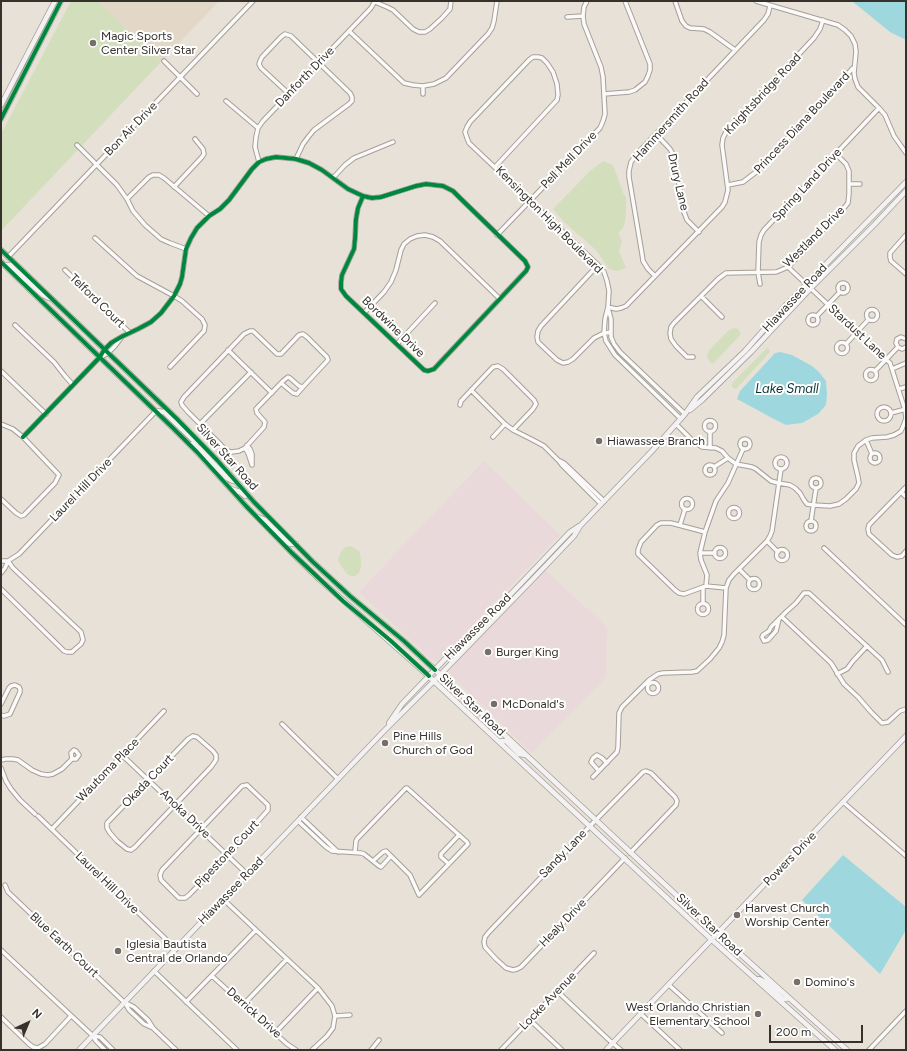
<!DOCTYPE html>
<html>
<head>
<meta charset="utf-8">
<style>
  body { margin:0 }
  #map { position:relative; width:907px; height:1051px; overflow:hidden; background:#e8e1d8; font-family:Figtree,sans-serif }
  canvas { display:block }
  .frame { position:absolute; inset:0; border:2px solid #36312b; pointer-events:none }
  .north { position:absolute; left:8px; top:1003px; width:40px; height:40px; -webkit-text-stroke:3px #fff; paint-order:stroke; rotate:44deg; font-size:11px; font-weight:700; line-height:16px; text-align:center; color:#36312b }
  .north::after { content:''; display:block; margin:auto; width:14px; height:18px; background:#36312b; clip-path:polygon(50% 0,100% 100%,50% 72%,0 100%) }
  .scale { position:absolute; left:769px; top:1025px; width:94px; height:18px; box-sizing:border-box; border:2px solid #36312b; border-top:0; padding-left:5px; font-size:12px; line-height:14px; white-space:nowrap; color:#36312b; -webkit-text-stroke:3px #fff; paint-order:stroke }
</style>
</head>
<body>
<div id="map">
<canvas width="907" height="1051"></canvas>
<div class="frame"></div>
<div class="north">N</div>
<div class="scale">200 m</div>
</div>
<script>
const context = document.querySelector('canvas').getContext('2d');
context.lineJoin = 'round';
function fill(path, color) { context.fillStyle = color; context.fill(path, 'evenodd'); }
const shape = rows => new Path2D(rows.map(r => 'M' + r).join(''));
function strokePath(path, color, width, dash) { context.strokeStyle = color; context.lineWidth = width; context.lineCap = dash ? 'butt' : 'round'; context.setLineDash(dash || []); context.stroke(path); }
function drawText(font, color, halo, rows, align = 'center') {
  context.font = font + ' Figtree,sans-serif'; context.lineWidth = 4; context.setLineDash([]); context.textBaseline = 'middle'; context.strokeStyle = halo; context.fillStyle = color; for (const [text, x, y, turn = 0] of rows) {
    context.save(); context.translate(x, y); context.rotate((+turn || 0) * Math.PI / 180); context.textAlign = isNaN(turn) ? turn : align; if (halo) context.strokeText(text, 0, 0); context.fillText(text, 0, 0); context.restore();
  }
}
const commercial = shape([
  [484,461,560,535,441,658,437,661,435,661,431,659,359,592],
  [545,570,607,627,606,677,532,753,452,676,450,673,450,670,453,666]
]);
const built = shape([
  [98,1,219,1,161,62]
]);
const green = shape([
  [71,1,98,1,161,62,1,231,1,134],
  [603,161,613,165,624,195,626,197,626,213,625,222,623,228,618,233,622,241,619,251,626,268,617,271,609,269,596,250,564,222,553,209,590,171],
  [734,328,738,329,741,334,714,363,711,363,707,358,708,352,713,346,729,330],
  [767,348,769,349,770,352,736,389,733,388,732,385,733,382],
  [349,546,353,547,360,552,361,562,361,567,359,573,355,576,351,576,347,574,339,563,338,559,341,552,345,547]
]);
const water = shape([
  [851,1,906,1,906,40,890,32,868,14,853,2],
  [780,352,792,355,812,366,819,372,826,381,827,394,826,405,818,414,802,423,786,425,772,418,737,399,740,391,775,353],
  [843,855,906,907,906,930,880,974,802,900]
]);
const street = shape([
  [675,1,682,21,686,26,690,28,704,29,710,32,735,50],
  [756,1,838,25,845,30,851,36,855,44,856,52,854,73,855,79,858,87,879,108,885,115,894,136,906,153],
  [375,2,387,7,393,10,413,29,419,32,425,32,430,29,442,18,450,9,451,1],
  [567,17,583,16],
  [349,31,404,83,413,85,423,86,434,84,446,78,488,34,492,28,494,21,497,1],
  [164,61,197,94],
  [423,86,423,94],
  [288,93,261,68,259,64,260,61,262,57,281,37,285,34,291,36,350,93,352,97,352,101,349,104,314,130,309,136,303,144,296,159],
  [604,94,629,92,635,90,645,82,648,76,650,70,650,64,625,1],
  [226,101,258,128],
  [656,134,670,149,674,156,684,212,687,220,699,232],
  [77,145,117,185,127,199,133,211,145,225,161,239,170,243,186,249],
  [259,162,255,147,256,137,258,128,263,121,371,8,375,1],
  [495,167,557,100,558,95,557,84,553,72,547,63,542,58,538,57,533,57,529,60,470,122,467,127,465,132,467,138,469,143,598,265,604,272,607,281,609,291,608,307,605,319,604,333,606,341,615,355,681,419],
  [333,178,345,165,354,158,393,142],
  [849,184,860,184],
  [728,185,743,182,756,172,853,68],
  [174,187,202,157,204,154,203,149,195,139],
  [127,199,149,177,153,175,159,175,164,178,209,216],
  [497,235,600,128,603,121,605,114,603,77,601,67,584,24,583,16,584,7,587,1],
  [906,235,890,253,890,257,891,261,906,274],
  [95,238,137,276,174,296,182,301,202,319,205,325,204,331,170,367],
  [8,257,253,1],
  [598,265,541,326,538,331,537,337,538,342,557,360,563,363,568,362,573,359,594,338,604,333,611,332],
  [65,270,129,332],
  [655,276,648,269,643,261,642,254,629,177,629,171,631,162,636,155,764,20,768,14,770,6],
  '838 288a5 5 0 1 1 10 0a5 5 0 1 1-10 0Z',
  [760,284,758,272,759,242,761,235,764,230,879,108],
  [701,296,722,317],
  [608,307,616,309,621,308,626,306,722,207,725,202,728,190,722,145,723,138,726,132,814,38,820,29,823,20],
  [608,308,611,319,611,337,614,344,620,352,685,414],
  '866.5 315a5.5 5.5 0 1 1 11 0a5.5 5.5 0 1 1-11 0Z',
  [364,313,384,292,391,282,396,270,401,250,404,244,410,239,417,236,425,235,433,237,440,241,500,299],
  '808 320a5 5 0 1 1 10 0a5 5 0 1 1-10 0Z',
  [817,316,840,292],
  [15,325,54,362,65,376,73,385],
  [250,331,253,331,277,354,281,354,299,335,303,334,307,337,327,357,328,360,303,387,299,386,290,378,288,377,283,381,256,409,257,413,265,422,264,427,245,448,239,451,231,452,226,450,188,412,182,405,181,402,184,397,244,334,250,331],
  '836.5 348a5.5 5.5 0 1 1 11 0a5.5 5.5 0 1 1-11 0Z',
  [397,344,435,303],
  [846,344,868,320],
  [898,347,896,343,897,339,901,337,906,339],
  [898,347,902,349,906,347],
  [228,350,272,393],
  [101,357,108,353,115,346,121,338],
  [693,357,687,357,676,346,671,339,670,333,671,327,674,323,718,279,726,273,776,272,781,270,788,267,844,208,848,203,849,194,849,171,846,164,836,154],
  [892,369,906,363],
  '865.5 375a5.5 5.5 0 1 1 11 0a5.5 5.5 0 1 1-11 0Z',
  [1,371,46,414],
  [875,371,898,347],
  [281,383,293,393,297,394,303,387],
  [899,389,906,387],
  [471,390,505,424,513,430,531,439,544,446,558,460,564,463,604,501],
  [460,405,461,401,493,367,498,366,503,369,534,400,536,404,533,409,513,430],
  '877 414a7 7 0 1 1 14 0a7 7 0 1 1-14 0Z',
  [891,413,906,409],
  '704.5 426a5.5 5.5 0 1 1 11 0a5.5 5.5 0 1 1-11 0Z',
  [1,424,13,429,23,437,59,475,55,483,24,515,21,516,16,513,1,499],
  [200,424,251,372],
  [676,424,694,442,702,447,716,448,722,451,728,458,736,464,752,467,756,469,771,481,778,483,790,485,795,488,800,493,804,500,807,504,813,505,830,506,839,504,846,499,856,489,859,483,858,477,854,460,854,453,858,446,866,440,872,438,887,437,894,435,901,431,904,424,906,418,905,410,890,363,788,267],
  [23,437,100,357,104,350,111,343,123,336,138,329,151,322,161,313,174,296,180,284,182,277,186,249,191,238,197,228,209,216,220,209,229,200,252,169,259,162,266,159,276,157,296,159,309,163,322,170,348,189,363,196,372,198,381,197,416,186,426,184,443,186,453,191,460,198,525,261,528,267,526,271,434,369,428,371,424,370,346,296,341,289,341,282,342,275,354,249,355,239,356,219,358,208,363,196],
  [493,437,505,424],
  '740 444a5 5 0 1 1 10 0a5 5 0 1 1-10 0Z',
  [866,440,872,454],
  [247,445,250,449,252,454,252,465],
  [245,448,248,453,252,465],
  [710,448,710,432],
  '870 458a5 5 0 1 1 10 0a5 5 0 1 1-10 0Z',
  '775 463a6 6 0 1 1 12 0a6 6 0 1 1-12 0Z',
  [559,461,562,465,601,504],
  '705 470a5 5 0 1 1 10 0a5 5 0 1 1-10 0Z',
  [714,467,728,458],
  '811 483a5 5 0 1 1 10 0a5 5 0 1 1-10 0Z',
  [906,487,869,525,868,529,869,534,892,555,897,557,902,556,906,551],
  [901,492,906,497],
  '681.5 504a5.5 5.5 0 1 1 11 0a5.5 5.5 0 1 1-11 0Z',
  '728.5 513a5.5 5.5 0 1 1 11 0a5.5 5.5 0 1 1-11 0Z',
  '806 526a5 5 0 1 1 10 0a5 5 0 1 1-10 0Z',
  [811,521,816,488],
  [680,525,685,509],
  [705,532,671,523,661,523,657,525,641,542,638,550,638,554,642,558,675,590,679,593,684,594,706,586,726,588],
  [767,541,778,552],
  '714.5 553a5.5 5.5 0 1 1 11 0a5.5 5.5 0 1 1-11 0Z',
  [824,548,906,625],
  '776.5 555a5.5 5.5 0 1 1 11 0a5.5 5.5 0 1 1-11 0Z',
  [700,553,715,553],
  [1,561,8,561,19,554,156,411],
  [739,569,750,580],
  [1,573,5,568,8,561],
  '748.5 584a5.5 5.5 0 1 1 11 0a5.5 5.5 0 1 1-11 0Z',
  [706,586,707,575,701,560,700,553,705,532,716,501,728,483,743,449],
  [703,587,703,603],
  [1,589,64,651,67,652,72,652,74,650,81,644,83,640,81,632,13,568,8,561],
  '697.5 609a5.5 5.5 0 1 1 11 0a5.5 5.5 0 1 1-11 0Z',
  [782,617,831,663,844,684,858,697,871,712,882,723,888,722,900,711,906,709],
  [779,619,776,631,768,640,764,641,762,637,763,635,769,631,771,627,786,612,796,603,804,593,809,593,882,660,888,672],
  [837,674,847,669,853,661,867,646],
  '647.5 688a5.5 5.5 0 1 1 11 0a5.5 5.5 0 1 1-11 0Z',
  [1,704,9,688,11,686,15,685,19,687,20,689,20,692,10,714,4,716,1,715],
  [282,724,338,779],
  [193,736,197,737,213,751,216,755,216,760,211,767,135,847,131,850,127,849,117,841,110,833,107,828,107,823,188,739,193,736],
  [122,755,247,874],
  [1,760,6,759,13,759,18,760,32,770,41,774,48,775,53,774,62,769,72,759,76,759,79,755,76,751,74,750,71,753,72,759],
  [1,768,6,781,11,789,20,800,35,814],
  [599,771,591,762,593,758,597,755,602,758,607,763],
  [593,777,617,752,618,747,619,713,622,707,649,680,658,674,663,673,692,672,697,671,710,659,719,648,722,642,724,635,726,588,729,580,734,574,767,541,770,536,772,531,781,469],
  [247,785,268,805,268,810,228,855,189,895,185,898,179,898,161,880,160,875,162,870,242,786,247,785],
  [843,802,906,856],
  [38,816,176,949],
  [301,817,338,852],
  [298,821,326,847,332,851,361,853,364,854,379,866,381,867,391,856],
  [52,829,164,711],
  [355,852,356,841,357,839,406,788,407,788,467,842,468,844,419,895,410,875,386,851,383,852,373,861],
  [625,858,521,967,517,969,513,970,506,968,496,959,485,947,484,942,485,937,489,932,590,826,643,772,646,771,651,773,675,797,677,801,676,805,630,853],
  [449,864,441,857,441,854,459,835],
  [5,885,8,892,125,1003,129,1010,144,1024,153,1028],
  [223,899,256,930,318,988,332,1006,335,1016,333,1028,327,1036,312,1050],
  [1,950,93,1036,96,1041,105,1050],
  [154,971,237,1050],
  [212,976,287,1044,296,1050],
  [669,985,722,1033],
  [557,991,609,1040,621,1050],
  [186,1002,256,930],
  [126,1003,134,1007,148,1020,153,1028,176,1050],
  [244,1004,287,959],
  [641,1014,680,1050],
  [335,1016,350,1015],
  [1,1017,29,1044,33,1047,38,1048,45,1044,71,1016],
  [530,1020,562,1050],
  [275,1033,318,988],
  [93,1036,100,1037,113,1050],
  [371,1050,379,1040],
  [501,1050,594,953],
  [869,1050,906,1011]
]);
const secondary = shape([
  [1,105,55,1],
  [1,119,61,1],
  [1,250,178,420,217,460,254,502,313,562,350,596,404,641,718,934,847,1050],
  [1,262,172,427,197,452,246,506,292,553,319,579,423,671,712,940,835,1050],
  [4,265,10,265,15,270,43,295,49,298],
  [690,410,702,400,751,352,811,288,875,224,906,191],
  [156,411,164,412,193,440,200,443],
  [192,444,199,448,227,478,233,481],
  [231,489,240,492,245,496],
  [258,517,265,520,287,542,290,544,296,544],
  [389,723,402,704,426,679,463,640,487,619,570,532,579,526],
  [499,741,506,741,519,754,526,755],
  [759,979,765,982,783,999,786,999,789,998],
  [79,1050,382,733,440,675,533,579,574,536,580,526,652,451,676,424,685,414,697,397,745,351,785,306,906,182],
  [606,1050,906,736]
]);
const cycleway = shape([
  [1,119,61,1],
  [1,250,178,420,217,460,254,502,313,562,350,596,404,641,435,670],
  [1,262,172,427,197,452,246,506,292,553,343,601,391,641,429,676],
  [23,437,100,357,104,350,111,343,123,336,138,329,151,322,161,313,174,296,180,284,182,277,186,249,191,238,197,228,209,216,220,209,229,200,252,169,259,162,266,159,276,157,296,159,309,163,322,170,348,189,363,196,372,198,381,197,416,186,426,184,443,186,453,191,460,198,525,261,528,267,526,271,434,369,428,371,424,370,346,296,341,289,341,282,342,275,354,249,355,239,356,219,358,208,363,196]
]);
const markers = [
  [93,43,4,"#746f68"],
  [599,441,4,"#746f68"],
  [488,652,4,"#746f68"],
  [494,704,4,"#746f68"],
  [385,743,4,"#746f68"],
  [737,915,4,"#746f68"],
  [118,951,4,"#746f68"],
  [797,982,4,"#746f68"],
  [758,1014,4,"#746f68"]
];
const poiNames = [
  ["Magic Sports",101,36],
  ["Center Silver Star",101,50],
  ["Hiawassee Branch",607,441],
  ["Burger King",496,652],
  ["McDonald's",502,704],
  ["Pine Hills",393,736],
  ["Church of God",393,750],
  ["Harvest Church",745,908],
  ["Worship Center",745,922],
  ["Iglesia Bautista",126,944],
  ["Central de Orlando",126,958],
  ["Domino's",805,982],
  ["West Orlando Christian",750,1007,"right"],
  ["Elementary School",750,1021,"right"]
];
const streetNames = [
  ["Danforth Drive",305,77,-46],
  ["Knightsbridge Road",763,94,-47],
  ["Hammersmith Road",671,120,-48],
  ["Princess Diana Boulevard",802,123,-47],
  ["Bon Air Drive",131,129,-46],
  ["Pell Mell Drive",569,160,-46],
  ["Drury Lane",678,182,77],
  ["Spring Land Drive",807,185,-47],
  ["Kensington High Boulevard",549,220,45],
  ["Westland Drive",814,237,-45],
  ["Hiawassee Road",795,298,-47],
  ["Telford Court",97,301,44],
  ["Bordwine Drive",393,327,44],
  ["Stardust Lane",857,332,43],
  ["Silver Star Road",227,457,48],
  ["Laurel Hill Drive",81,490,-46],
  ["Hiawassee Road",478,627,-45],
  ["Silver Star Road",472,705,43],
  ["Wautoma Place",108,770,-46],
  ["Okada Court",148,781,-46],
  ["Anoka Drive",185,814,44],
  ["Pipestone Court",227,854,-47],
  ["Sandy Lane",563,854,-46],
  ["Powers Drive",790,859,-46],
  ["Laurel Hill Drive",107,883,44],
  ["Hiawassee Road",231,891,-46],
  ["Healy Drive",563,923,-46],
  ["Silver Star Road",709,925,43],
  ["Blue Earth Court",64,945,43],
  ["Locke Avenue",548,1001,-46],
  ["Derrick Drive",254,1013,42]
];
const waterNames = [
  ["Lake Small",787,389]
];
fill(commercial, '#ead9da');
fill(built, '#e3d7c7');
fill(green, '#d3dfbc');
fill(water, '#9ed8de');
strokePath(street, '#a49f98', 5.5);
strokePath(secondary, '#a49f98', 6);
strokePath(street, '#fcfaf9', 3.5);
strokePath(secondary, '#f3f1f2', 4.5);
strokePath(cycleway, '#00873e', 4);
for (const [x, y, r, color] of markers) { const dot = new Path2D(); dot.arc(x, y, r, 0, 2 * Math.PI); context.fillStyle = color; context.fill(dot); strokePath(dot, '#fff', 1.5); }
drawText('12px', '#36312b', '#fff', poiNames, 'left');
drawText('12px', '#36312b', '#fff', streetNames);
drawText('italic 13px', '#053136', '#fff', waterNames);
</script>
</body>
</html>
